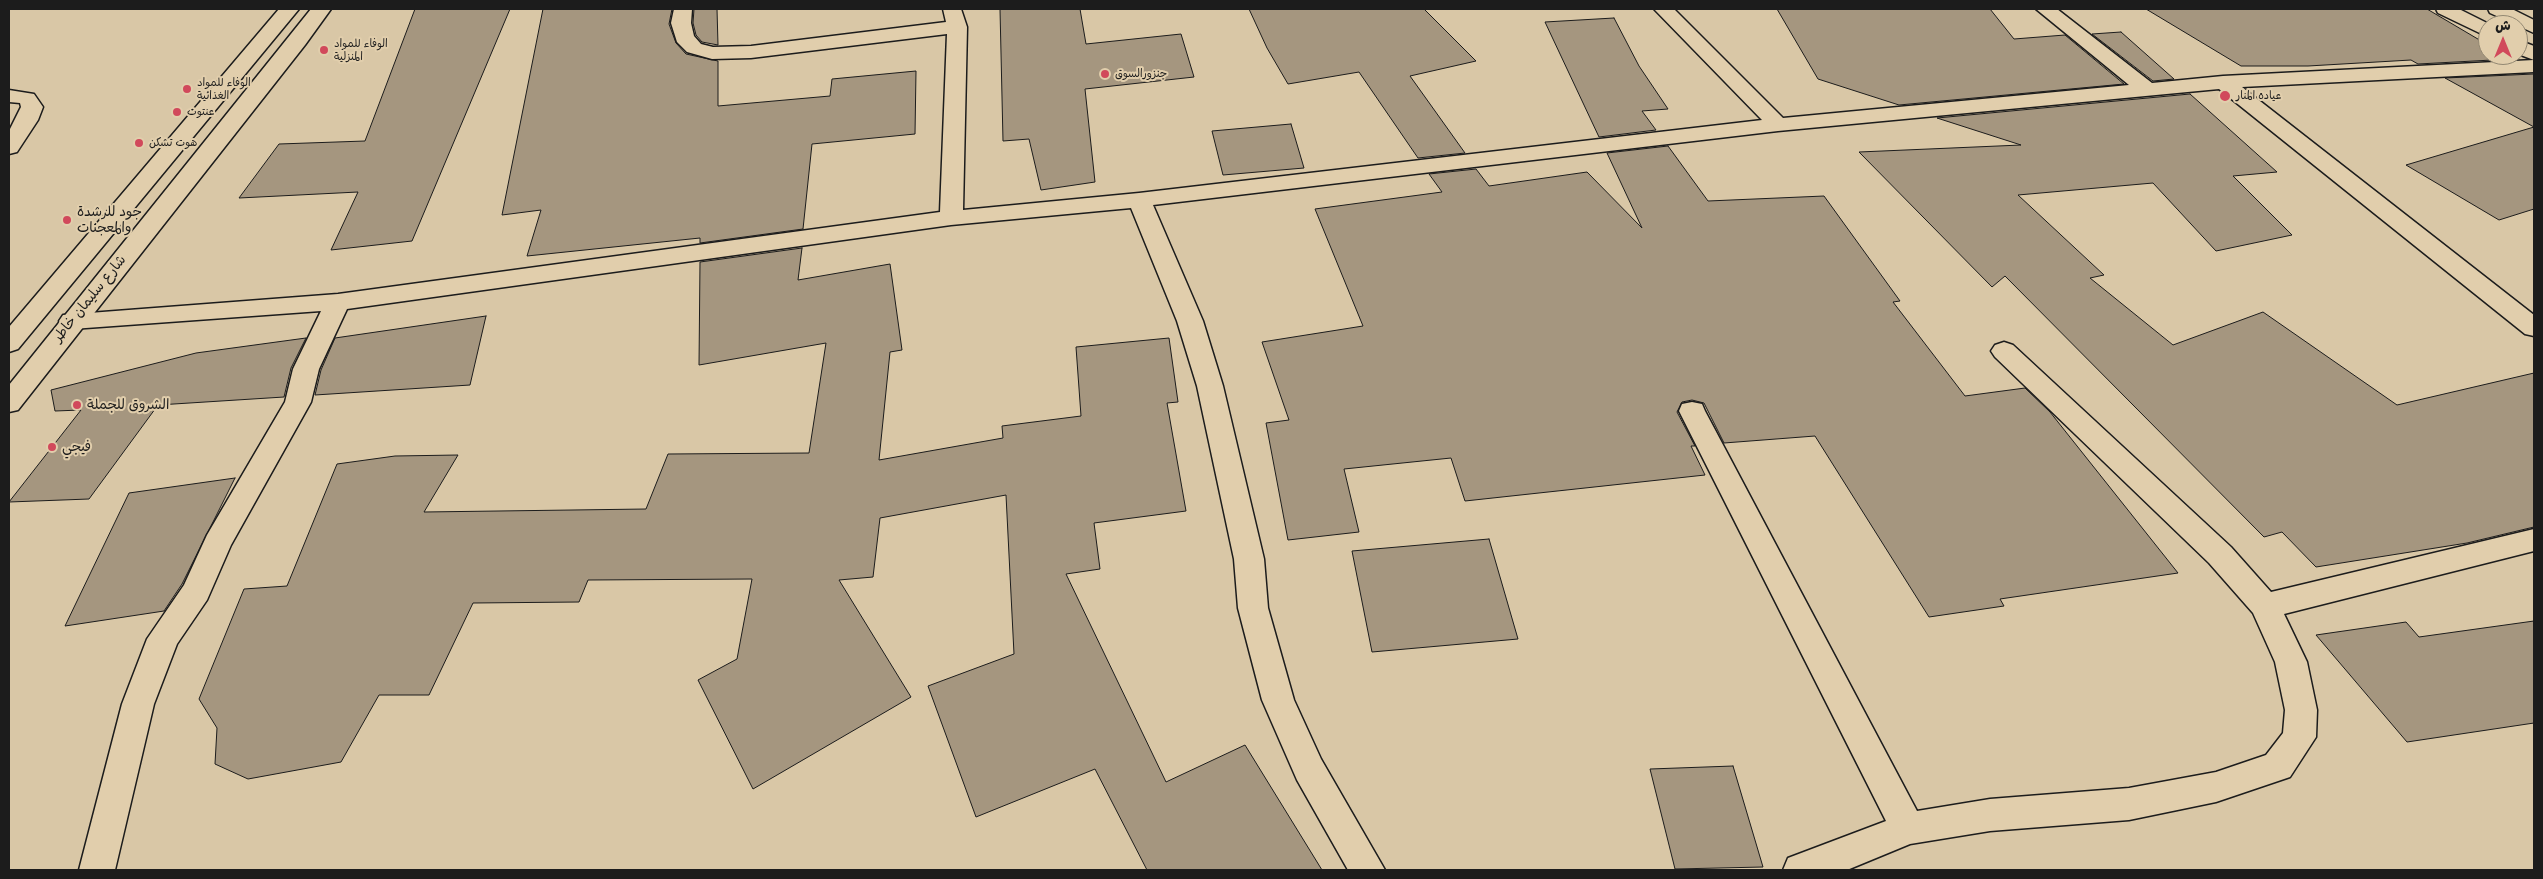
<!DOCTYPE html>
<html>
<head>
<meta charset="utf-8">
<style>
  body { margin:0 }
  #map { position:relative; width:2543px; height:879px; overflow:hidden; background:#d9c7a6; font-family:"Balsamiq Sans","Playpen Sans Arabic",sans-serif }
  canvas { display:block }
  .frame { position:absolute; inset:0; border:10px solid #1c1c1c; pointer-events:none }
  .north { position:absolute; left:2478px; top:15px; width:50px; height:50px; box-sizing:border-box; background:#e1ceac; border:1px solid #928772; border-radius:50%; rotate:0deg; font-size:14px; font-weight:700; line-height:20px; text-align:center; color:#1c1c1c }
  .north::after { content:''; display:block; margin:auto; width:18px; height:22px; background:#d1495b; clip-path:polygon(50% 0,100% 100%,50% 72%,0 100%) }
</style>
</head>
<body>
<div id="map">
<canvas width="2543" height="879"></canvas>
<div class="frame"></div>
<div class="north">ش</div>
</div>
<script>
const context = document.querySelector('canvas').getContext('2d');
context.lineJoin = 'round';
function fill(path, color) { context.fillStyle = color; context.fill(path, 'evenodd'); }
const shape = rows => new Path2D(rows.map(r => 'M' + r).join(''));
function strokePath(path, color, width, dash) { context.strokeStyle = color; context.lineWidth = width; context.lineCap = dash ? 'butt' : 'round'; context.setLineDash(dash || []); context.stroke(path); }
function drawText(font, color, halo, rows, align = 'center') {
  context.font = font + ' "Balsamiq Sans","Playpen Sans Arabic",sans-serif'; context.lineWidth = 4; context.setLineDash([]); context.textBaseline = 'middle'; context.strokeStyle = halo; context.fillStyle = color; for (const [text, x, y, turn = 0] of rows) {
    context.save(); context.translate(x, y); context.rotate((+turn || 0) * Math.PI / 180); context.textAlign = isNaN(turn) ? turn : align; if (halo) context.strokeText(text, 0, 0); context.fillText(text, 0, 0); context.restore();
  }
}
const building = shape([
  [415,9,510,9,412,241,331,250,358,192,239,198,279,144,365,141,415,9],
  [543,9,672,9,669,24,676,43,686,54,718,61,718,106,830,96,832,79,916,71,915,134,812,144,803,229,700,243,700,238,527,256,541,210,502,215,543,9],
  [694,9,717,9,718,45,702,42,696,35,693,23,694,9],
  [1000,9,1080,9,1086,44,1181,34,1194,77,1085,89,1095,182,1041,190,1029,139,1003,141,1000,9],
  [1249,9,1424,9,1476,61,1410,76,1465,153,1418,158,1359,72,1288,84,1267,48,1249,9],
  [1777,9,1990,9,2014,39,2065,35,2124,84,1899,105,1818,79,1777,9],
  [2146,9,2427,9,2488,45,2488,55,2504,55,2511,59,2418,64,2411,60,2308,66,2241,66,2146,9],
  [1614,18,1639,66,1668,109,1642,111,1656,130,1599,137,1545,22,1614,18],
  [2121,32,2174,79,2153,81,2092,34,2121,32],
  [2534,74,2534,209,2499,220,2406,165,2534,127,2445,78,2534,74],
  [2190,94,2277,172,2233,176,2292,235,2216,251,2153,183,2018,195,2104,275,2090,278,2173,345,2263,312,2397,405,2534,373,2534,527,2467,543,2316,567,2282,532,2264,537,2005,276,1992,287,1859,152,2021,145,1937,118,2190,94],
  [1291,124,1304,168,1223,175,1212,131,1291,124],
  [1668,146,1708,201,1824,196,1900,301,1893,302,1965,396,2025,388,2050,412,2178,573,2000,599,2004,606,1929,617,1815,436,1724,443,1704,403,1692,400,1682,402,1677,412,1695,446,1691,446,1705,475,1465,501,1451,458,1344,469,1359,532,1288,540,1266,423,1289,420,1262,342,1363,326,1315,209,1442,192,1429,174,1476,169,1489,186,1587,172,1642,228,1607,153,1668,146],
  [802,248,798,280,890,264,902,350,890,352,879,460,1003,438,1002,426,1081,416,1076,347,1169,338,1178,402,1167,403,1186,511,1094,523,1100,569,1066,574,1166,782,1245,745,1322,870,1147,870,1095,769,976,817,928,686,1014,654,1006,495,880,518,873,577,839,580,911,697,753,789,698,680,737,659,752,579,588,580,579,602,473,603,429,695,379,695,341,762,248,779,215,764,217,728,199,699,244,589,287,586,337,464,395,456,458,455,424,512,646,509,668,454,809,453,826,343,699,365,700,262,802,248],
  [486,316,470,385,315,395,321,370,335,338,486,316],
  [306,338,291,368,284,397,158,405,89,499,9,502,81,410,55,411,51,390,196,353,306,338],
  [235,478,182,584,164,611,65,626,129,493,235,478],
  [1489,539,1518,639,1372,652,1352,551,1489,539],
  [2534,621,2534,723,2407,742,2316,635,2406,622,2419,637,2534,621],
  [1733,766,1763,867,1675,869,1650,769,1733,766]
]);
const street = shape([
  [674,9,692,9,691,23,694,36,701,44,713,47,751,46,946,22,943,9,961,9,967,27,963,210,1139,193,1762,120,1654,9,1674,9,1783,118,2129,85,2036,9,2057,9,2152,83,2223,76,2534,60,2534,72,2242,87,2534,315,2534,336,2525,334,2219,89,1778,131,1153,205,1203,321,1223,386,1264,559,1268,608,1294,700,1321,759,1385,870,1348,870,1297,780,1262,700,1238,608,1234,559,1197,386,1177,321,1131,208,951,225,347,309,319,369,311,402,231,545,207,600,177,644,154,704,115,870,79,870,122,704,147,639,184,585,207,535,285,402,293,369,321,311,72,329,63,327,59,321,63,315,338,294,940,212,947,34,751,58,712,59,687,52,677,42,671,23,674,9],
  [9,90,34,94,43,107,38,120,17,152,9,154,9,131,21,107,20,103,9,102,9,90],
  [2004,342,2013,345,2231,547,2271,592,2534,529,2534,551,2284,614,2307,662,2317,710,2316,737,2290,777,2216,802,2129,820,1990,831,1910,844,1847,870,1783,870,1788,858,1886,821,1679,411,1682,404,1692,402,1702,404,1705,411,1917,811,1990,799,2129,788,2216,772,2266,755,2283,733,2285,710,2275,662,2253,613,2209,563,1995,357,1991,351,1995,345,2004,342]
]);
const secondary = shape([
  [279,9,299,9,18,349,9,352,9,327,279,9],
  [311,9,331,9,305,45,18,410,9,412,9,385,311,9],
  [2436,9,2459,9,2491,25,2488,25,2488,37,2438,13,2436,9],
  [2488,9,2512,9,2534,20,2534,33,2490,13,2488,9],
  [2518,40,2534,46,2534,60,2518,54,2518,40]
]);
const markers = [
  [324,50,5,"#d1495b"],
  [1105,74,5,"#d1495b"],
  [187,89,5,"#d1495b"],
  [2225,96,6,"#d1495b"],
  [177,112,5,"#d1495b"],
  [139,143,5,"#d1495b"],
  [67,220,5,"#d1495b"],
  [77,405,5,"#d1495b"],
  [52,447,5,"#d1495b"]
];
const farPoinames = [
  ["الوفاء للمواد",334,44],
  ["المنزلية",334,57],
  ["جنزورالسوق",1115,74],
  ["الوفاء للمواد",197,83],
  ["الغذائية",197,96],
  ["عياده المنار",2236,96],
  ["عنتوت",187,112],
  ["هوت تشكن",149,143]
];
const poiNames = [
  ["جود للرشدة",77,212],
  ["والمعجنات",77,228],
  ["الشروق للجملة",87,405],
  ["فيجي",62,447]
];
const streetNames = [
  ["شارع سليمان خاطر",90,299,-51]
];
fill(building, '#a5967f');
strokePath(building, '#1c1c1c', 1);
strokePath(street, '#1c1c1c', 3);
strokePath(secondary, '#1c1c1c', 3);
fill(street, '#e1ceac');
fill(secondary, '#e1ceac');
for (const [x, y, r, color] of markers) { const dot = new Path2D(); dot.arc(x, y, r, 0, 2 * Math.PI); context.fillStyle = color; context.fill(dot); strokePath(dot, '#e1ceac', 2); }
drawText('11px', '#1c1c1c', '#e1ceac', farPoinames, 'left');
drawText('14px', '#1c1c1c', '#e1ceac', poiNames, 'left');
drawText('14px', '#1c1c1c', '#e1ceac', streetNames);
</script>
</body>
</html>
